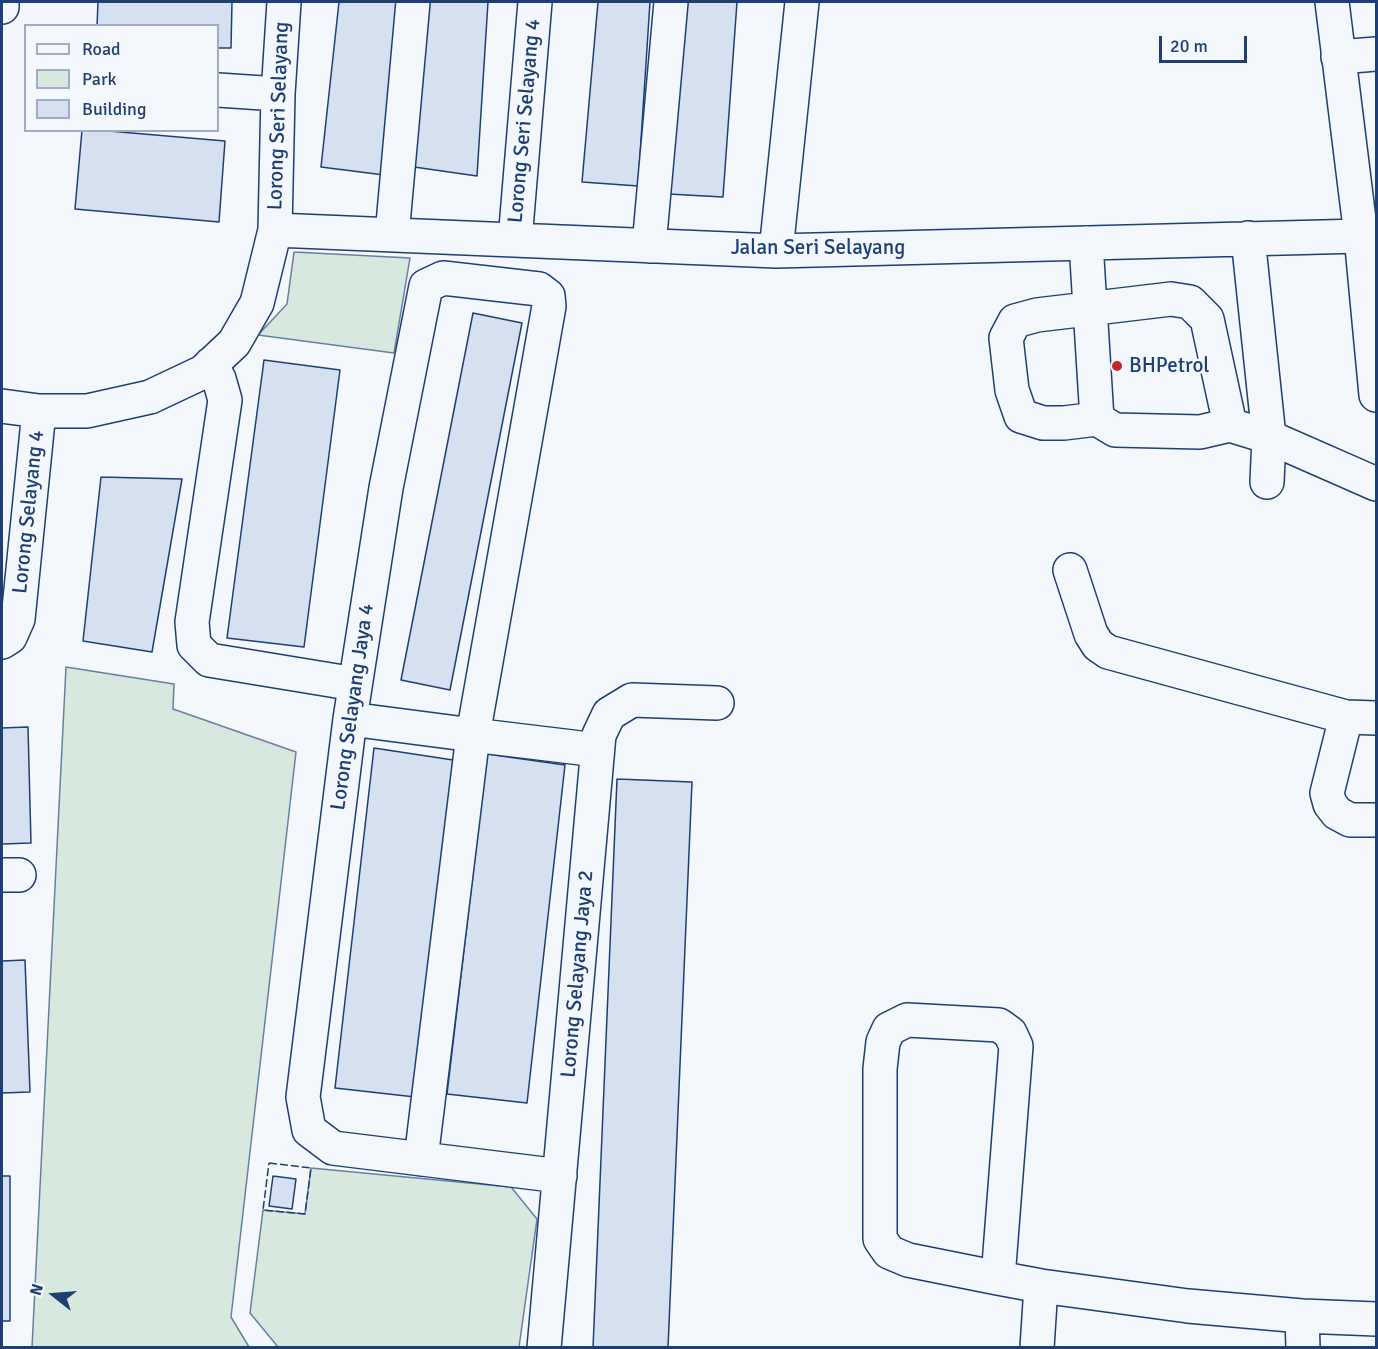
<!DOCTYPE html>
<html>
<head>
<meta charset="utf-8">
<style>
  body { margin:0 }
  #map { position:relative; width:1378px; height:1349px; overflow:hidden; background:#f4f7fb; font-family:Signika,sans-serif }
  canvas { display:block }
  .frame { position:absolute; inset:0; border:3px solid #1d3f73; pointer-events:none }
  .legend { position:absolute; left:24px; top:24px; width:195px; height:108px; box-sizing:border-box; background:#f4f7fb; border:2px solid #9eadc5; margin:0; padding:8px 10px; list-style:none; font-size:18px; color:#1d3f73 }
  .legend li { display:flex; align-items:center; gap:12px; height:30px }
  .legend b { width:30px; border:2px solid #9eadc5 }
  .north { position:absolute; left:24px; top:1265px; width:60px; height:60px; -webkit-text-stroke:4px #f4f7fb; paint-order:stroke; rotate:287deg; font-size:16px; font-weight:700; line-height:24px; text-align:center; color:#1d3f73 }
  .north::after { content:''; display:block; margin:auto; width:21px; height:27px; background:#1d3f73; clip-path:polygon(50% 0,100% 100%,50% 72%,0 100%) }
  .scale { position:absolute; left:1159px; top:36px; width:88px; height:27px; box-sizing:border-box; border:3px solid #1d3f73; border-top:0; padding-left:8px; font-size:18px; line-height:21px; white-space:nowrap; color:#1d3f73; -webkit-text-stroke:4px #f4f7fb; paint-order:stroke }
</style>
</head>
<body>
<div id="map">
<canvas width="1378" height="1349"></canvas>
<div class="frame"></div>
<ul class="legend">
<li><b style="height:8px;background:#f4f7fb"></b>Road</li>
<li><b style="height:16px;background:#d7e8df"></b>Park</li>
<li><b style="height:16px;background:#d5e0f0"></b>Building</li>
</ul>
<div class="north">N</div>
<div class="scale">20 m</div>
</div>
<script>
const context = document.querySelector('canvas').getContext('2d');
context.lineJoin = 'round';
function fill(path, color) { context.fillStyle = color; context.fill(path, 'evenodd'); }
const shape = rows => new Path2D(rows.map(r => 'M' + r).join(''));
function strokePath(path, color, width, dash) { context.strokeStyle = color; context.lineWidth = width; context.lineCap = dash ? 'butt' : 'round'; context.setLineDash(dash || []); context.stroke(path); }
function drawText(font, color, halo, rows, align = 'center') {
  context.font = font + ' Signika,sans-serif'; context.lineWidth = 4.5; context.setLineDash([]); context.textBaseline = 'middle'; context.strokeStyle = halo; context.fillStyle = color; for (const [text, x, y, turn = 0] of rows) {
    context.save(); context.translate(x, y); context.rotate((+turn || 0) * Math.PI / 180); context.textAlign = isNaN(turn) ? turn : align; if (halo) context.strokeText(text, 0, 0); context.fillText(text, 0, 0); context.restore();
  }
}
const green = shape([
  [294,252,410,258,394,353,258,335,287,304,294,252],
  [66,667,174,684,173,709,296,752,231,1317,249,1347,32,1347,66,667],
  [311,1168,511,1187,537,1219,519,1347,278,1347,250,1313,263,1210,305,1214,311,1168]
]);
const building = shape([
  [98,2,232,2,231,48,218,48,218,26,97,26,98,2],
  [339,2,398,2,384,175,321,167,339,2],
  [428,2,488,2,477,176,414,167,428,2],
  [598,2,650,2,638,186,582,182,598,2],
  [684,2,737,2,723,197,668,194,684,2],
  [82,130,97,130,225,141,219,222,75,209,82,130],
  [473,313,522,323,450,690,401,680,473,313],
  [264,360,340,370,304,647,227,638,264,360],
  [101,477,182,479,152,652,83,641,101,477],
  [28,727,31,843,2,844,2,728,28,727],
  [374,748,453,760,415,1097,335,1088,374,748],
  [487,754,565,765,527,1103,447,1094,487,754],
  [617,779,692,782,668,1348,593,1348,617,779],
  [25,960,30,1092,2,1093,2,961,25,960],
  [2,1176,10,1176,10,1321,2,1321,2,1176],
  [273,1176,296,1179,292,1209,269,1206,273,1176]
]);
const minor = shape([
  [2,7,2,2],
  [1338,57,1376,54],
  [218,90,278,94],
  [275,230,776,251,1361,236],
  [392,235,413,2],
  [1248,238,1269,437,1267,482],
  [515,240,535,2],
  [1086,243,1097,419,1115,430,1200,432,1230,425,1269,437,1376,484],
  [649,246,671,2],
  [776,251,802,2],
  [211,364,219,379,225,400,192,622,194,645,209,660,355,684],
  [2,406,39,411,87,411,150,397,203,372,234,343,257,303,275,230,278,94,284,2],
  [1097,419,1064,423,1043,423,1021,416,1012,390,1006,338,1015,321,1037,315,1171,299,1190,302,1207,319,1230,425],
  [1070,570,1091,634,1098,645,1108,652,1346,717,1376,718],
  [2,642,10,637,18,619,39,411],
  [1346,717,1327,793,1330,804,1337,813,1350,820,1376,820],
  [350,719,473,735,421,1159],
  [2,875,19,875],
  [560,1176,333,1148,309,1130,303,1097,350,719,386,488,426,286,443,278,539,289,548,296,549,306,473,735,597,750],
  [998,1278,1016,1046,1010,1033,999,1025,907,1020,889,1029,883,1042,880,1069,880,1239,889,1252,908,1260,998,1278,1041,1286,1188,1306,1302,1316,1376,1319],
  [1302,1316,1303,1348],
  [544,1348,599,735,609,714,632,700,717,703],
  [1037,1348,1041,1286]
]);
const major = shape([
  [1332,2,1361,236,1376,395]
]);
const fence = shape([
  [269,1163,311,1168,305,1214,263,1210,269,1163]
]);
const markers = [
  [1117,366,6,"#c62828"]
];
const streetNames = [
  ["Lorong Seri Selayang",279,116,-88],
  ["Lorong Seri Selayang 4",525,121,-85],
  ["Jalan Seri Selayang",818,248],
  ["Lorong Selayang 4",29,512,-84],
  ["Lorong Selayang Jaya 4",353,707,-82],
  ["Lorong Selayang Jaya 2",578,974,-85]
];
const poiNames = [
  ["BHPetrol",1129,366]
];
fill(green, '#d7e8df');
strokePath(green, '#687fa3', 1.5);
fill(building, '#d5e0f0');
strokePath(building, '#1d3f73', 1.5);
strokePath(minor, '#1d3f73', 36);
strokePath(major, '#1d3f73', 36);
strokePath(minor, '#f4f7fb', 33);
strokePath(major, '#f4f7fb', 33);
strokePath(fence, '#1d3f73', 1.5, [8, 3]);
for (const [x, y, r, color] of markers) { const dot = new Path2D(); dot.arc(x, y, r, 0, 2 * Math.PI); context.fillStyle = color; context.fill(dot); strokePath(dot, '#f4f7fb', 2); }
drawText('21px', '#1d3f73', '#f4f7fb', streetNames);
drawText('21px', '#1d3f73', '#f4f7fb', poiNames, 'left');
</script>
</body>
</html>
